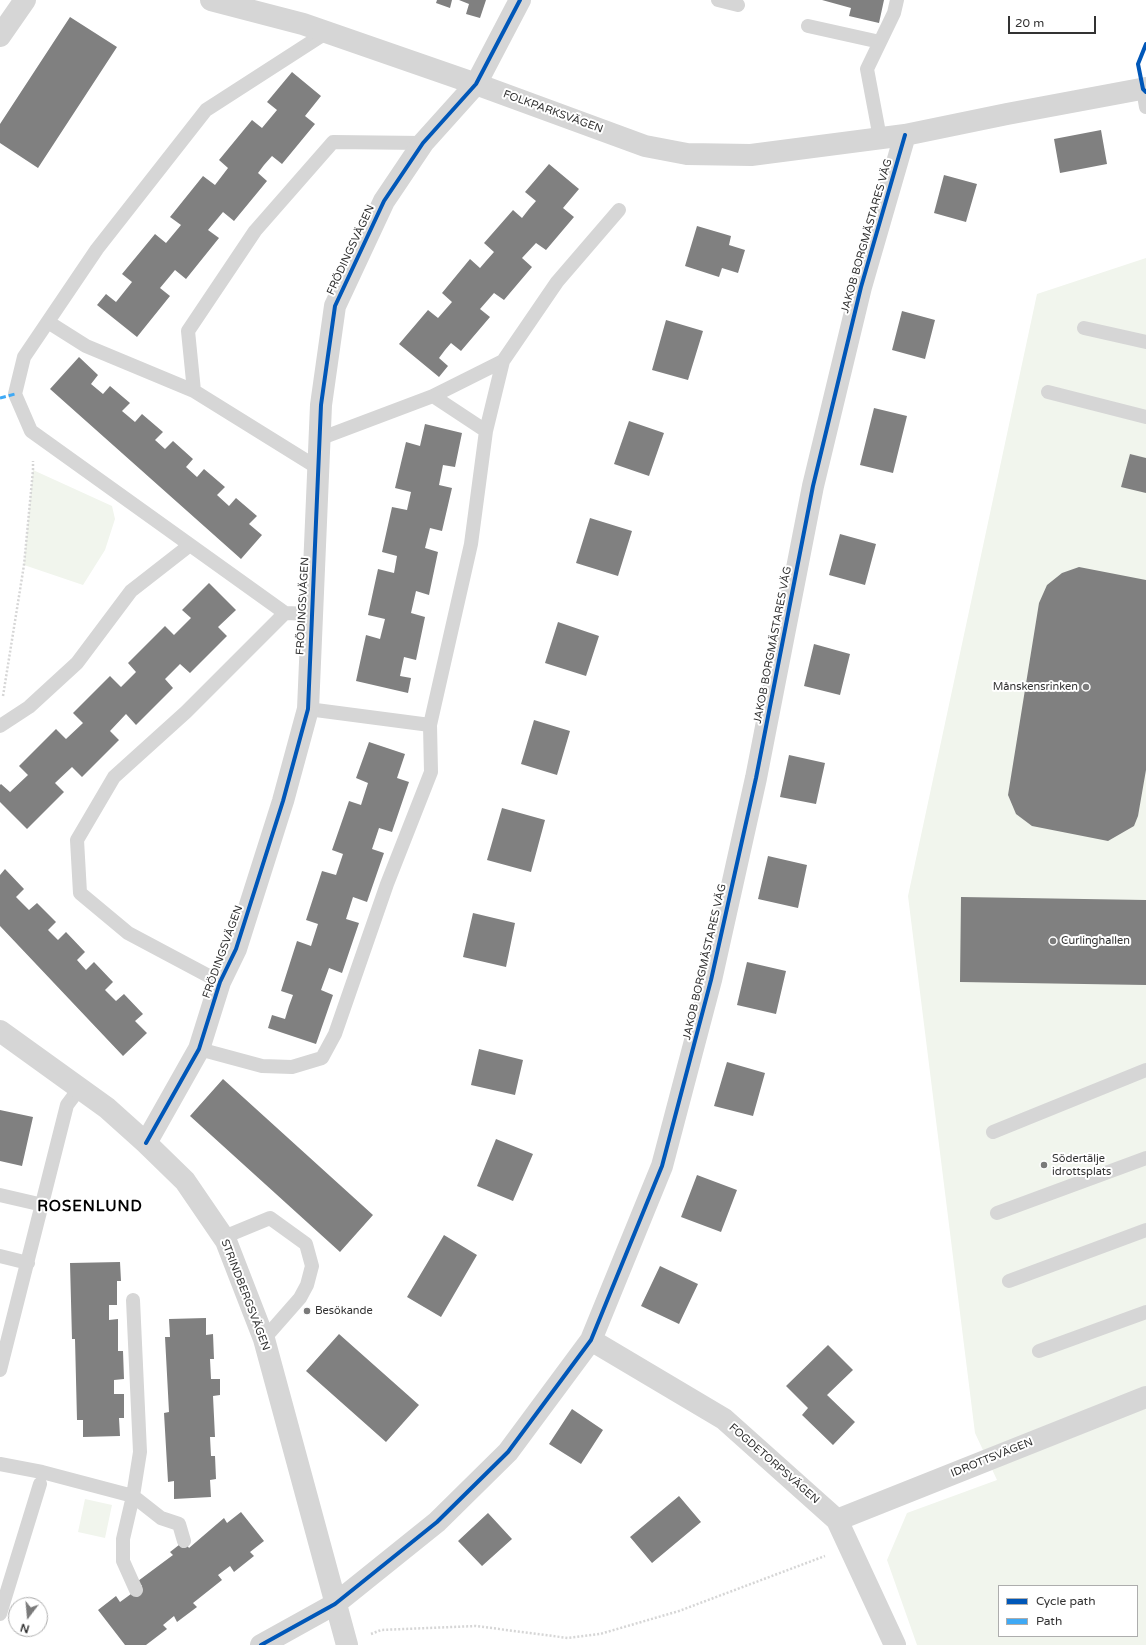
<!DOCTYPE html>
<html>
<head>
<meta charset="utf-8">
<style>
  body { margin:0 }
  #map { position:relative; width:1146px; height:1645px; overflow:hidden; background:#fff; font-family:"Varela Round",sans-serif }
  canvas { display:block }
  .legend { position:absolute; left:998px; top:1585px; width:140px; height:52px; box-sizing:border-box; background:#fff; border:1px solid #adadad; margin:0; padding:5px 7px; list-style:none; font-size:12px; color:#323232 }
  .legend li { display:flex; align-items:center; gap:8px; height:20px }
  .legend b { width:20px; border:1px solid #adadad }
  .north { position:absolute; left:8px; top:1597px; width:40px; height:40px; box-sizing:border-box; background:#fff; border:1px solid #adadad; border-radius:50%; rotate:196deg; font-size:11px; font-weight:700; line-height:16px; text-align:center; color:#323232 }
  .north::after { content:''; display:block; margin:auto; width:14px; height:18px; background:#7a7a7a; clip-path:polygon(50% 0,100% 100%,50% 72%,0 100%) }
  .scale { position:absolute; left:1008px; top:16px; width:88px; height:18px; box-sizing:border-box; border:2px solid #323232; border-top:0; padding-left:5px; font-size:12px; line-height:14px; white-space:nowrap; color:#323232; -webkit-text-stroke:3px #fff; paint-order:stroke }
</style>
</head>
<body>
<div id="map">
<canvas width="1146" height="1645"></canvas>
<ul class="legend">
<li><b style="height:5px;background:#0057b8"></b>Cycle path</li>
<li><b style="height:5px;background:#3fa9f5"></b>Path</li>
</ul>
<div class="north">N</div>
<div class="scale">20 m</div>
</div>
<script>
const context = document.querySelector('canvas').getContext('2d');
context.lineJoin = 'round';
function fill(path, color) { context.fillStyle = color; context.fill(path, 'evenodd'); }
const shape = rows => new Path2D(rows.map(r => 'M' + r).join(''));
function strokePath(path, color, width, dash) { context.strokeStyle = color; context.lineWidth = width; context.lineCap = dash ? 'butt' : 'round'; context.setLineDash(dash || []); context.stroke(path); }
function drawText(font, color, halo, rows, align = 'center') {
  context.font = font + ' "Varela Round",sans-serif'; context.lineWidth = 4; context.setLineDash([]); context.textBaseline = 'middle'; context.strokeStyle = halo; context.fillStyle = color; for (const [text, x, y, turn = 0] of rows) {
    context.save(); context.translate(x, y); context.rotate((+turn || 0) * Math.PI / 180); context.textAlign = isNaN(turn) ? turn : align; if (halo) context.strokeText(text, 0, 0); context.fillText(text, 0, 0); context.restore();
  }
}
const green = shape([
  [1146,258,1146,1645,917,1645,887,1560,907,1513,997,1480,975,1433,908,896,1037,294],
  [999,1586,1137,1586,1137,1636,999,1636],
  [33,470,112,506,115,519,105,550,83,585,24,565],
  [85,1499,112,1505,105,1538,78,1532]
]);
const building = shape([
  [437,0,452,0,450,8,436,3],
  [459,0,486,0,480,18,466,14,469,4],
  [822,0,884,0,879,23,849,16,851,8],
  [70,17,117,47,38,168,0,143,0,124],
  [292,72,321,96,305,116,315,124,282,164,272,156,264,165,258,173,267,181,234,221,223,212,208,230,219,238,186,279,175,270,160,288,170,296,137,337,97,305,106,294,116,302,132,282,122,274,155,234,166,243,181,225,170,217,203,176,215,185,228,168,219,160,252,120,262,128,277,110,267,102],
  [1101,130,1107,164,1060,173,1054,139],
  [549,164,579,189,563,208,574,217,546,250,536,243,522,258,532,267,504,300,494,293,480,309,490,317,461,351,451,343,445,350,439,358,448,366,439,377,399,344,428,310,438,318,452,302,442,293,470,259,480,268,486,261,494,252,484,243,513,210,522,218,529,209,536,201,525,192],
  [944,175,977,184,966,222,934,213],
  [697,226,731,236,729,245,745,250,738,273,722,268,719,277,685,266],
  [902,311,935,320,925,359,892,350],
  [666,320,703,331,688,380,652,370],
  [79,357,98,375,91,384,103,394,110,386,130,403,122,411,135,422,142,414,163,432,155,440,165,449,173,441,193,459,186,467,197,477,204,469,225,487,217,495,229,506,236,498,257,516,249,524,262,535,241,559,50,389],
  [874,408,907,416,893,473,860,465],
  [629,421,664,433,649,476,614,464],
  [425,424,462,433,455,467,443,465,439,485,452,488,442,531,430,528,425,548,438,552,429,595,416,591,411,613,425,617,416,660,404,657,400,676,411,678,408,693,356,681,366,635,380,639,385,619,368,615,378,569,394,573,397,556,382,552,392,507,407,510,411,492,395,488,406,442,420,446],
  [1130,454,1146,458,1146,493,1121,487],
  [590,518,632,531,618,576,576,563],
  [840,534,876,544,865,585,829,575],
  [1079,567,1146,580,1146,770,1138,816,1134,826,1108,841,1032,826,1016,814,1008,795,1039,603,1047,585,1062,573],
  [209,583,236,610,218,627,227,636,190,673,180,664,165,679,173,688,136,725,126,714,110,731,119,740,82,777,72,767,55,783,64,792,27,829,0,802,0,785,1,784,10,792,28,775,19,766,56,729,66,739,83,723,73,713,110,676,121,687,136,672,128,663,165,626,174,635,191,618,182,610],
  [558,622,599,636,586,676,545,663],
  [814,644,850,654,840,695,804,686],
  [534,720,570,731,557,775,521,764],
  [369,742,405,754,397,778,409,782,392,832,379,828,372,849,384,853,367,902,353,897,346,919,359,923,342,973,329,968,321,990,333,995,316,1044,268,1028,272,1015,285,1019,289,1006,293,995,281,991,297,941,311,946,318,924,306,920,322,871,336,875,343,854,332,850,349,801,361,805,368,783,356,778],
  [789,755,825,763,816,804,780,797],
  [502,808,545,820,531,872,487,860],
  [768,856,807,865,798,908,758,899],
  [5,869,24,889,16,897,29,910,37,903,56,922,48,930,58,940,66,932,85,952,77,960,86,970,94,962,113,982,105,990,116,1001,124,994,143,1014,135,1021,147,1033,123,1056,0,926,0,875],
  [961,897,1146,900,1146,985,960,982],
  [473,913,515,923,506,967,463,957],
  [747,962,786,971,776,1014,737,1005],
  [479,1049,523,1060,515,1095,471,1085],
  [727,1062,765,1073,753,1116,714,1106],
  [223,1079,373,1215,340,1252,190,1116],
  [0,1110,33,1117,22,1166,0,1161],
  [496,1139,533,1154,513,1201,477,1186],
  [697,1175,737,1190,721,1232,681,1217],
  [444,1235,477,1255,441,1317,407,1297],
  [120,1262,121,1281,117,1281,117,1305,109,1305,109,1320,118,1319,118,1351,123,1351,124,1379,114,1380,114,1394,124,1394,124,1418,119,1418,120,1436,83,1437,83,1420,77,1420,75,1339,72,1339,70,1263],
  [660,1266,698,1284,679,1324,641,1306],
  [206,1318,206,1335,213,1334,214,1359,210,1359,211,1379,220,1379,220,1395,213,1396,215,1437,210,1437,211,1456,215,1456,216,1479,210,1480,211,1497,174,1499,174,1481,168,1482,164,1413,169,1412,165,1337,170,1337,169,1319],
  [339,1334,419,1405,386,1442,306,1371],
  [828,1345,853,1370,827,1395,855,1422,833,1445,802,1415,808,1408,786,1386],
  [572,1409,603,1430,581,1464,549,1444],
  [679,1496,701,1522,652,1563,630,1537],
  [241,1512,264,1541,250,1552,254,1556,234,1572,230,1566,218,1575,222,1580,193,1603,197,1607,177,1622,174,1616,163,1625,167,1629,146,1645,125,1645,98,1610,116,1596,120,1602,142,1586,138,1581,173,1555,170,1552,184,1541,189,1548,224,1518,227,1523],
  [488,1513,512,1539,482,1566,458,1541]
]);
const path = shape([
  [3,696,24,565,33,470,33,461],
  [371,1634,381,1630,476,1626,568,1638,600,1634,679,1611,825,1556]
]);
const lane = shape([
  [718,0,738,5],
  [808,26,880,42],
  [1143,89,1146,107],
  [880,138,867,69,894,13,897,0],
  [48,322,86,346,194,391],
  [1084,328,1146,342],
  [1048,392,1146,417],
  [433,396,486,431],
  [319,439,433,396,503,361,557,282,619,210],
  [318,468,194,391,188,331,255,231,333,142,423,143],
  [311,614,285,613,31,431,15,394,24,357,97,249,206,110,327,32],
  [308,709,430,725],
  [0,726,29,707,77,663,131,591,190,545],
  [220,982,128,933,80,893,77,840,114,777,186,712,285,613],
  [199,1049,262,1066,292,1067,322,1058,335,1034,387,884,431,772,430,725,471,544,486,431,503,361],
  [993,1132,1146,1070],
  [0,1195,43,1205],
  [997,1213,1146,1158],
  [224,1237,270,1218,306,1244,312,1266,307,1285,300,1298,264,1339],
  [0,1256,28,1263],
  [1009,1281,1146,1230],
  [1039,1351,1146,1312],
  [0,1370,67,1105,79,1089],
  [0,1464,42,1472,133,1496,140,1452,133,1300],
  [136,1590,123,1561,123,1539,133,1496,161,1518,179,1524,184,1541],
  [0,1614,40,1484]
]);
const street = shape([
  [211,0,303,24,476,84,645,146,687,154,751,155,905,135,1007,114,1146,88],
  [0,36,25,0],
  [0,1031,107,1108,146,1143,185,1181,226,1241,264,1339,347,1645],
  [146,1143,199,1049,220,982,236,949,283,801,308,709,321,405,335,306,384,201,423,143,476,84,520,0],
  [591,1340,724,1419,837,1520,895,1645],
  [837,1520,1146,1397],
  [261,1645,335,1604,437,1522,508,1452,591,1340,662,1166,711,980,756,778,813,486,861,287,905,135]
]);
const quiet = shape([
  [0,398,15,394]
]);
const cycleway = shape([
  [1146,44,1138,64,1143,89,1146,92],
  [146,1143,199,1049,220,982,236,949,283,801,308,709,321,405,335,306,384,201,423,143,476,84,520,0],
  [261,1645,335,1604,437,1522,508,1452,591,1340,662,1166,711,980,756,778,813,486,861,287,905,135]
]);
const markers = [
  [1086,687,4,"#7a7a7a"],
  [1053,941,4,"#7a7a7a"],
  [1044,1165,4,"#7a7a7a"],
  [307,1311,4,"#7a7a7a"]
];
const streetNames = [
  ["FOLKPARKSVÄGEN",553,112,20],
  ["JAKOB BORGMÄSTARES VÄG",867,236,-74],
  ["FRÖDINGSVÄGEN",351,250,-65],
  ["FRÖDINGSVÄGEN",303,606,-87],
  ["JAKOB BORGMÄSTARES VÄG",773,645,-79],
  ["FRÖDINGSVÄGEN",223,952,-70],
  ["JAKOB BORGMÄSTARES VÄG",705,962,-77],
  ["STRINDBERGSVÄGEN",245,1295,69],
  ["IDROTTSVÄGEN",992,1458,-22],
  ["FOGDETORPSVÄGEN",774,1464,41]
];
const poiNames = [
  ["Månskensrinken",1078,687,"right"],
  ["Curlinghallen",1061,941],
  ["Södertälje",1052,1159],
  ["idrottsplats",1052,1172],
  ["Besökande",315,1311]
];
const districtNames = [
  ["ROSENLUND",90,1207]
];
fill(green, '#f1f5ed');
fill(building, '#808080');
strokePath(path, '#d6d6d6', 2.5, [2, 2]);
strokePath(lane, '#d6d6d6', 14);
strokePath(street, '#d6d6d6', 22);
strokePath(quiet, '#3fa9f5', 3, [6, 3]);
strokePath(cycleway, '#0057b8', 4);
for (const [x, y, r, color] of markers) { const dot = new Path2D(); dot.arc(x, y, r, 0, 2 * Math.PI); context.fillStyle = color; context.fill(dot); strokePath(dot, '#fff', 1.5); }
drawText('11px', '#323232', '#fff', streetNames);
drawText('11px', '#323232', '#fff', poiNames, 'left');
context.letterSpacing = '1px';
drawText('bold 15px', '#000', '#fff', districtNames);
context.letterSpacing = '0px';
</script>
</body>
</html>
